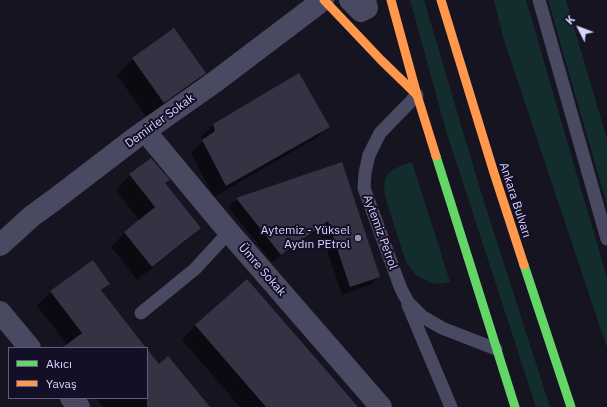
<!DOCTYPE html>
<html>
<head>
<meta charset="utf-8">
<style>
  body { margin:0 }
  #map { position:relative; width:607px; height:407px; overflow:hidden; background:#161421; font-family:"IBM Plex Sans",sans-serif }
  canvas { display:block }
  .legend { position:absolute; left:8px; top:347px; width:140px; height:52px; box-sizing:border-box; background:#130f26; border:1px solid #625e7d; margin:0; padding:5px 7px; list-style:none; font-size:12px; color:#d9d4ff }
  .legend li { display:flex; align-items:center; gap:8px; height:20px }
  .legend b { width:20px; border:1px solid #625e7d }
  .north { position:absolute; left:559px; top:8px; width:40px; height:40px; -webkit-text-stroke:3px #130f26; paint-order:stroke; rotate:312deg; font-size:11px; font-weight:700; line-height:16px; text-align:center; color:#d9d4ff }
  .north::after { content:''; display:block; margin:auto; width:14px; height:18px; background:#d9d4ff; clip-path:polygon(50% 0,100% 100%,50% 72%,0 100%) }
</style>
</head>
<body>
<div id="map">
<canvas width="607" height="407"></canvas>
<ul class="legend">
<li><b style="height:5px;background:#63d668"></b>Akıcı</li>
<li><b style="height:5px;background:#ff974d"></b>Yavaş</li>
</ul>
<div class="north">K</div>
</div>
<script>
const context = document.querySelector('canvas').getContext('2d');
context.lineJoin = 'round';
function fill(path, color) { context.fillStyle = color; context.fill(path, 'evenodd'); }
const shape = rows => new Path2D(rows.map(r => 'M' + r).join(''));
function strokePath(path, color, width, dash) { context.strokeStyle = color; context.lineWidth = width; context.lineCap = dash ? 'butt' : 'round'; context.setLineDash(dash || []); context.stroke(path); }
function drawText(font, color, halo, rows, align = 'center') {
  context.font = font + ' "IBM Plex Sans",sans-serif'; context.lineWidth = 4; context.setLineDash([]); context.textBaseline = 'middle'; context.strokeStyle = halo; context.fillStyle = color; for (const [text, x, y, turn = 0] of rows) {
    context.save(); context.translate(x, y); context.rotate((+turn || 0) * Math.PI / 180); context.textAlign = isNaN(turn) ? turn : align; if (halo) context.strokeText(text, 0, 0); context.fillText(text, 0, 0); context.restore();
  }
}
const green = shape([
  [410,0,424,0,480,189,550,407,536,407,447,134],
  [494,0,526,0,607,278,607,348,503,37],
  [548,0,566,0,607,139,607,205],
  [412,162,450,282,438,284,431,283,416,275,406,262,394,225,385,197,384,187,385,180,388,174,393,170,400,166]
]);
const shadow = shape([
  [133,59,205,73,189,89,147,118,117,75],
  [213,125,328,126,316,138,214,197,191,153,203,141,201,137],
  [341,163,379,277,370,285,342,295,320,229,272,262,228,207,237,199],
  [130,175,168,180,164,184,199,228,185,242,137,280,111,247,125,232,140,221,116,190],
  [93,262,109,284,101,292,145,348,66,348,68,346,37,306,50,292],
  [247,281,357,407,240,407,182,340,195,326],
  [147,351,159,366,209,407,103,407,96,398,147,398]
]);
const building = shape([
  [174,28,206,73,164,103,132,58],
  [299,73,330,127,226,186,202,140,215,131,213,124],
  [151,158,170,180,165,183,201,228,152,267,124,232,155,207,129,174],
  [342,162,380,277,350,287,328,221,281,255,236,198],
  [93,260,110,284,101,290,146,348,62,348,82,333,50,291],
  [247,279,358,407,266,407,195,325],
  [147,349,159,364,168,356,210,407,147,407]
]);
const lane = shape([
  [539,0,607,239],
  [417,95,380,133,369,155,365,173,364,188,401,289,408,302,423,317,442,328,496,349],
  [408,305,451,407],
  [141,313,195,269,229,232]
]);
const street = shape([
  [350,0,361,11,367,8,365,0],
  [145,131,229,232,381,407],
  [0,245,32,216,54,200,135,138,216,81,323,0],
  [0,312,30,348],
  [71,398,79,407]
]);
const fast = shape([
  [436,156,515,407],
  [524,265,571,407]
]);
const slow = shape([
  [324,0,381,60,416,94],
  [391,0,417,95,436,156],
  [441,0,494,173,524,265]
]);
const markers = [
  [358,238,4,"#9591b1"]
];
const streetNames = [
  ["Demirler Sokak",160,121,-36],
  ["Ankara Bulvarı",515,200,72],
  ["Aytemiz Petrol",380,232,70],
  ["Ümre Sokak",262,270,49]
];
const poiNames = [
  ["Aytemiz - Yüksel",350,231],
  ["Aydın PEtrol",350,245]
];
fill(green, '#132c2d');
fill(shadow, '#0007');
fill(building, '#343243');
strokePath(lane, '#4a4962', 13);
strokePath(street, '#4a4962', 22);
strokePath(fast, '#63d668', 9);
strokePath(slow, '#ff974d', 9);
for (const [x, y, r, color] of markers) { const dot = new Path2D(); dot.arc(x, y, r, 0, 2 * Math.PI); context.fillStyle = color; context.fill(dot); strokePath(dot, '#130f26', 1.5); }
drawText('12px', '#d9d4ff', '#130f26', streetNames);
drawText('12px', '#d9d4ff', '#130f26', poiNames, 'right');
</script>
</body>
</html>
